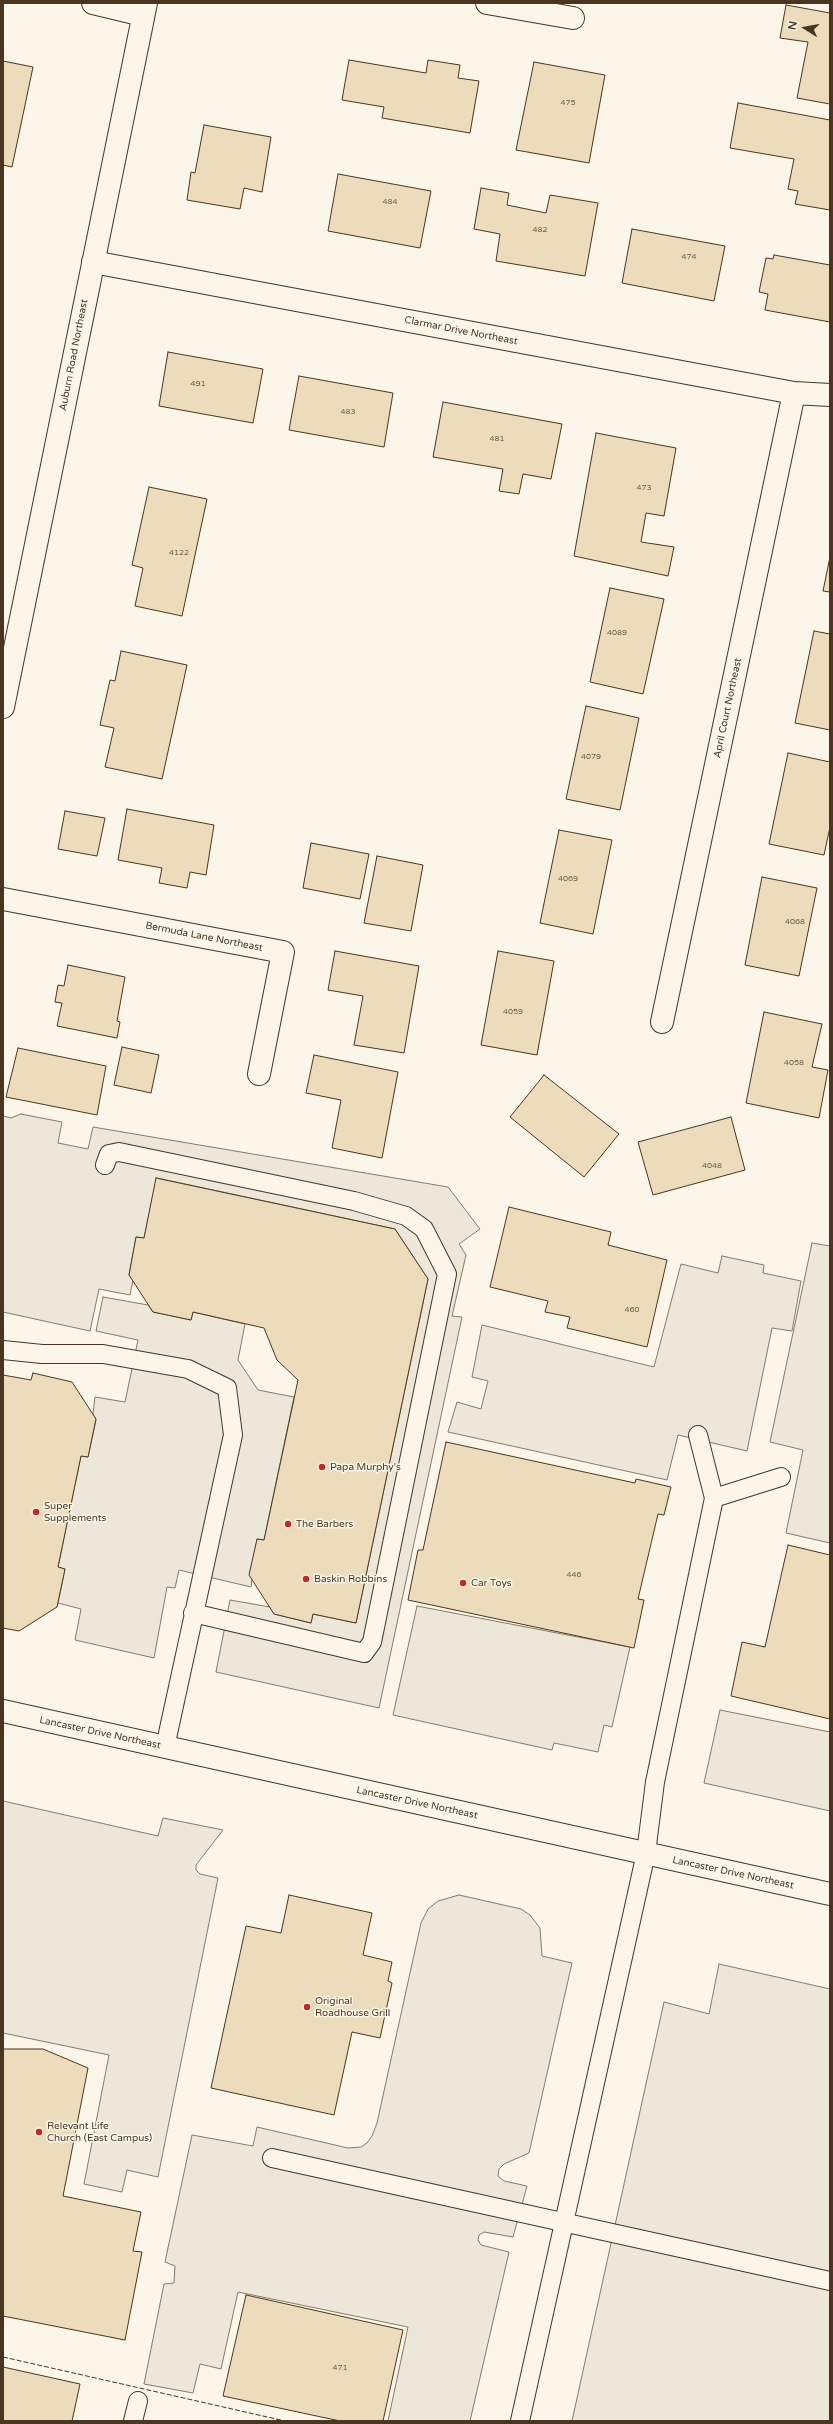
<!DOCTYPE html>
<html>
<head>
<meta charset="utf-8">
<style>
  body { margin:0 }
  #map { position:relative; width:833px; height:2424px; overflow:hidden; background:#fbf6e9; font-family:"Varela Round",sans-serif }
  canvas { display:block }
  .frame { position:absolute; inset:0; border:4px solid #4a3520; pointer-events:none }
  .north { position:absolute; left:785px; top:8px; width:40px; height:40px; -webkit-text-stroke:3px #fbf6e9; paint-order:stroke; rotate:281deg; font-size:11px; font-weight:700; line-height:16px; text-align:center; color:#4a3520 }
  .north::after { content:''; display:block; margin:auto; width:14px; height:18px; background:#4a3520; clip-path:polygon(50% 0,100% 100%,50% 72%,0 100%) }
</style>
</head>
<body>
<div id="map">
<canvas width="833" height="2424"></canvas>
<div class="frame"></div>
<div class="north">N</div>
</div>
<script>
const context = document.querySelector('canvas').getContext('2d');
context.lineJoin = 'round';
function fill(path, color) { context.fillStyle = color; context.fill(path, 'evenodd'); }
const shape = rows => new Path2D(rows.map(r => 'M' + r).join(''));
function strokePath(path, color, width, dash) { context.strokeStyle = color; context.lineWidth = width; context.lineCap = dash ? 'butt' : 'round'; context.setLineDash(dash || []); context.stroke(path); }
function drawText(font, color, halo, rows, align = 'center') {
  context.font = font + ' "Varela Round",sans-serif'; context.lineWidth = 3; context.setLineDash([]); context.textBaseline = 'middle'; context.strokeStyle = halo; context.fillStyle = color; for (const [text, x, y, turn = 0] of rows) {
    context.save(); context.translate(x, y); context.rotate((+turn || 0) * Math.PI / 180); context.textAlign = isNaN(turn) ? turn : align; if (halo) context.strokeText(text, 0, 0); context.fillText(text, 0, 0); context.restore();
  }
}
const parking = shape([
  [21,1114,62,1122,58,1143,88,1149,93,1127,448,1187,480,1229,459,1244,466,1255,452,1316,462,1317,379,1708,216,1672,230,1600,270,1607,274,1614,311,1623,313,1614,356,1623,428,1279,395,1229,157,1178,144,1238,136,1237,129,1275,133,1280,130,1295,99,1289,90,1331,3,1312,3,1116,11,1118,21,1114],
  [812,1243,830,1246,830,1543,786,1533,803,1450,770,1442,812,1243],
  [722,1256,764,1265,763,1273,801,1281,792,1331,772,1328,747,1451,678,1435,667,1480,448,1432,457,1402,481,1409,488,1381,472,1377,482,1325,654,1367,681,1264,718,1273,722,1256],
  [103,1297,148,1305,153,1312,191,1320,193,1312,245,1324,238,1360,258,1390,294,1397,264,1540,257,1539,251,1587,179,1570,175,1588,167,1587,154,1658,75,1640,81,1609,58,1603,65,1569,58,1567,81,1456,88,1457,96,1420,93,1414,95,1397,125,1402,138,1340,96,1331,103,1297],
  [417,1606,630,1647,612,1727,604,1725,598,1752,554,1743,552,1750,393,1715,417,1606],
  [720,1710,830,1732,830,1811,704,1783,720,1710],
  [3,1801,158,1836,163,1818,223,1830,196,1865,196,1870,200,1874,218,1878,158,2177,127,2170,122,2192,84,2184,109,2055,3,2033,3,1801],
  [459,1895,521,1909,530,1915,540,1928,542,1956,572,1963,529,2153,504,2164,499,2169,498,2176,504,2181,527,2186,513,2237,484,2232,479,2235,478,2240,481,2245,509,2252,470,2421,388,2421,408,2327,238,2292,221,2369,200,2364,193,2393,144,2384,164,2284,174,2283,175,2266,165,2262,192,2135,253,2146,257,2127,348,2148,361,2147,367,2143,372,2136,377,2123,421,1923,428,1909,438,1901,459,1895],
  [719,1964,830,1989,830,2421,572,2421,664,2002,709,2014,719,1964]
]);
const building = shape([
  [786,5,830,13,830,104,797,98,808,42,780,38,786,5],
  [349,60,426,73,428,60,460,65,458,78,479,81,470,133,382,118,384,107,342,100,349,60],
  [3,61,33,67,12,167,3,165,3,61],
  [534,62,605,75,589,163,516,150,534,62],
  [738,103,830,120,830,210,795,204,798,191,788,189,794,159,730,148,738,103],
  [204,125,271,137,262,192,244,188,240,209,187,200,191,172,195,173,204,125],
  [338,174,431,191,420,248,328,231,338,174],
  [481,188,509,193,507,205,546,213,550,195,598,203,585,276,496,261,500,234,474,229,481,188],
  [632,229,725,246,714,301,622,283,632,229],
  [774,255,830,265,830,322,765,310,768,294,759,292,766,258,773,259,774,255],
  [168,352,263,369,253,423,159,406,168,352],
  [299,376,393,393,384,447,289,430,299,376],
  [443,402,562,424,551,479,523,474,519,494,499,491,503,469,433,457,443,402],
  [596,433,676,448,664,516,646,513,641,542,674,547,668,576,574,556,596,433],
  [149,487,207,499,182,616,135,606,143,568,132,565,149,487],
  [830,557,830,592,823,591,830,557],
  [610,588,664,599,643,694,590,682,610,588],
  [814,631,830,634,830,730,795,723,814,631],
  [121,651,187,665,162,779,105,767,114,728,100,725,110,680,115,681,121,651],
  [586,706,639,718,620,810,566,799,586,706],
  [788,753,830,762,830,827,824,855,769,844,788,753],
  [127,809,214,825,206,875,190,872,187,888,159,883,162,868,118,860,127,809],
  [65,811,105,818,97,856,58,849,65,811],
  [559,830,612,840,593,934,540,923,559,830],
  [311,843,369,854,360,899,303,888,311,843],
  [377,856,423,865,411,931,364,923,377,856],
  [762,877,817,888,799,976,745,965,762,877],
  [335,951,419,966,404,1053,354,1045,363,996,328,990,335,951],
  [498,951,554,961,537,1055,481,1045,498,951],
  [68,965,125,977,117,1021,120,1022,117,1038,57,1026,62,1003,55,1002,58,985,64,986,68,965],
  [764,1012,822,1024,812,1067,828,1070,819,1118,746,1103,764,1012],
  [122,1047,159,1055,151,1093,114,1085,122,1047],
  [18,1048,106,1066,97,1115,6,1097,18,1048],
  [314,1055,398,1072,382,1158,332,1148,341,1100,306,1093,314,1055],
  [544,1075,619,1134,584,1177,510,1117,544,1075],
  [731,1117,745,1170,653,1195,638,1142,731,1117],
  [156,1178,395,1229,428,1279,356,1623,313,1614,311,1623,274,1614,249,1575,257,1539,264,1540,298,1380,277,1360,264,1328,193,1312,191,1320,153,1312,129,1275,136,1237,144,1238,156,1178],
  [509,1207,611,1232,608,1245,667,1260,647,1347,567,1328,570,1317,545,1312,548,1301,490,1287,509,1207],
  [33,1373,72,1382,96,1419,88,1457,81,1456,58,1567,65,1569,57,1607,19,1631,3,1628,3,1375,31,1380,33,1373],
  [446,1442,635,1483,636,1479,671,1487,664,1515,658,1514,638,1599,644,1600,634,1648,408,1600,418,1550,423,1550,446,1442],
  [788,1545,830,1555,830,1719,731,1696,742,1642,765,1647,788,1545],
  [289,1895,372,1913,363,1955,392,1962,388,1981,392,1983,380,2038,352,2032,334,2115,211,2088,246,1926,281,1933,289,1895],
  [3,2049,43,2049,88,2068,63,2196,141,2212,133,2251,142,2252,125,2340,3,2316,3,2049],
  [246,2295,403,2330,383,2421,340,2421,223,2396,246,2295],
  [3,2367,80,2384,72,2421,3,2421,3,2367]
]);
const service = shape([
  [105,1165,109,1154,119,1152,354,1201,406,1216,424,1229,447,1274,372,1642,364,1653,193,1613],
  [3,1350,42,1354,103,1354,188,1369,227,1388,233,1435,165,1747],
  [698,1435,714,1498],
  [272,2158,830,2281],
  [133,2421,138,2401],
  [520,2421,646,1853,655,1782,714,1498,781,1477]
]);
const minor = shape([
  [93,3,143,15],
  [487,3,573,18],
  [93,262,794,393,830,395],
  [3,899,283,952,259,1074],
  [662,1022,794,393]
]);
const tertiary = shape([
  [3,707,146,3]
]);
const primary = shape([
  [3,1711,830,1894]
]);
const fence = shape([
  [3,2357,285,2421]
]);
const markers = [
  [322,1467,4,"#c62828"],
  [36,1512,4,"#c62828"],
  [288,1524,4,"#c62828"],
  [306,1579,4,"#c62828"],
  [463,1583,4,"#c62828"],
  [307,2007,4,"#c62828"],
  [39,2132,4,"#c62828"]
];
const numberNames = [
  ["475",568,103],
  ["484",390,202],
  ["482",540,230],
  ["474",689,257],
  ["491",198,384],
  ["483",348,412],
  ["481",497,439],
  ["473",644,488],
  ["4122",179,553],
  ["4089",617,633],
  ["4079",591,757],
  ["4069",568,879],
  ["4068",795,922],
  ["4059",513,1012],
  ["4058",794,1063],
  ["4048",712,1166],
  ["460",632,1310],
  ["446",574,1575],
  ["471",340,2368]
];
const streetNames = [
  ["Clarmar Drive Northeast",461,331,11],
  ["Auburn Road Northeast",74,355,-79],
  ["April Court Northeast",728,708,-78],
  ["Bermuda Lane Northeast",204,937,11],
  ["Lancaster Drive Northeast",100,1733,12],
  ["Lancaster Drive Northeast",417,1803,12],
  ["Lancaster Drive Northeast",733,1873,12]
];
const poiNames = [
  ["Papa Murphy's",330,1467],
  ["Super",44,1506],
  ["Supplements",44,1518],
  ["The Barbers",296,1524],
  ["Baskin Robbins",314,1579],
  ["Car Toys",471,1583],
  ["Original",315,2001],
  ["Roadhouse Grill",315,2013],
  ["Relevant Life",47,2126],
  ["Church (East Campus)",47,2138]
];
fill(parking, '#ede7d9');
strokePath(parking, '#887966', 1);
fill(building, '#ecdcbc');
strokePath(building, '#4a3520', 1);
strokePath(service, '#4a3520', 20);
strokePath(minor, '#4a3520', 24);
strokePath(tertiary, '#4a3520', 24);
strokePath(primary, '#4a3520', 24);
strokePath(service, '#fbf6e9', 18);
strokePath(minor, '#fbf6e9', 22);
strokePath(tertiary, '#fbf6e9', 22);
strokePath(primary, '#fbf6e9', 22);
strokePath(fence, '#4a3520', 1, [5, 2]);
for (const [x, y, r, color] of markers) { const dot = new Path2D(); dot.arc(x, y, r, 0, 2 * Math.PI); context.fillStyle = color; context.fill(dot); strokePath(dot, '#fbf6e9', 1.5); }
drawText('8px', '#725f47', null, numberNames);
drawText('10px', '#4a3520', '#fbf6e9', streetNames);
drawText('10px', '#4a3520', '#fbf6e9', poiNames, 'left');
</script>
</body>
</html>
